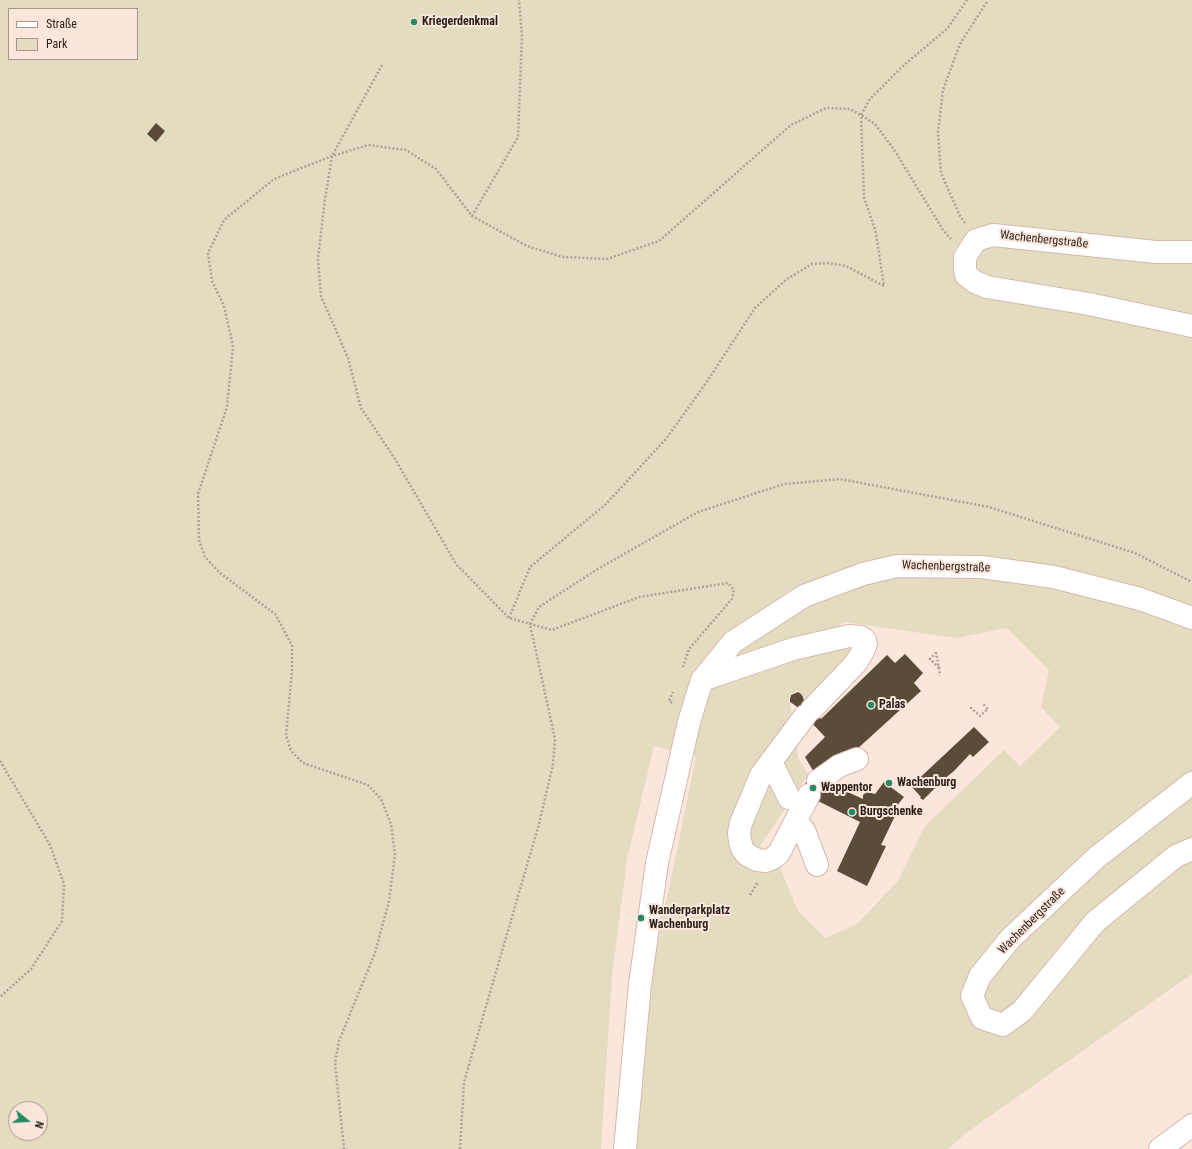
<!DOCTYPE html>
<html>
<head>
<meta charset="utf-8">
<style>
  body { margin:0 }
  #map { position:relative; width:1192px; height:1149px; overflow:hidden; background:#fce6db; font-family:"Roboto Condensed",sans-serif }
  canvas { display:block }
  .legend { position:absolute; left:8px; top:8px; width:130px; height:52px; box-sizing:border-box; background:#fce6db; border:1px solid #a7968e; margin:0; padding:5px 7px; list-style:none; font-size:12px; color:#281f1a }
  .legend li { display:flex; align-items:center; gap:8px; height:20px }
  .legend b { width:20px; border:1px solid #a7968e }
  .north { position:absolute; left:8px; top:1101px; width:40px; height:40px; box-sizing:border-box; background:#fce6db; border:1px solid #a7968e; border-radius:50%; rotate:108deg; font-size:11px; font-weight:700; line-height:16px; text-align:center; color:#281f1a }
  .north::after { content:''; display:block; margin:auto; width:14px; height:18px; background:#258963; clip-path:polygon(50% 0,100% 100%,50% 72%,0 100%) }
</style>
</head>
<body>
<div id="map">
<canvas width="1192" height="1149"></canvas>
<ul class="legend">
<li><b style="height:5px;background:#fff"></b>Straße</li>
<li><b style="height:11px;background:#e4dcc0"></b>Park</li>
</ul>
<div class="north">N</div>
</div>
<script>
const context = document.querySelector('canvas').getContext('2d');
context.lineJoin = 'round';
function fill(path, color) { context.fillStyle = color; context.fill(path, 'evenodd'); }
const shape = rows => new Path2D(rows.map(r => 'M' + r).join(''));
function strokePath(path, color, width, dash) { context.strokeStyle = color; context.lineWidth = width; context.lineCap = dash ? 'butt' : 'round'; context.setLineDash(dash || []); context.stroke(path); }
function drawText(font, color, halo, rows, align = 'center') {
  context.font = font + ' "Roboto Condensed",sans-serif'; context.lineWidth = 4; context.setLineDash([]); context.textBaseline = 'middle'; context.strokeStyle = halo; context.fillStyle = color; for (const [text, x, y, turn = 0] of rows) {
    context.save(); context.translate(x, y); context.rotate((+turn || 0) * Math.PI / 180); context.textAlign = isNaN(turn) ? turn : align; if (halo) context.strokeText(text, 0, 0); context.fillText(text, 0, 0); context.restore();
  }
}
const green = shape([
  [0,0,1192,0,1192,974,966,1133,948,1149,637,1149,649,986,696,757,654,746,627,860,612,976,601,1149,0,1149],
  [9,9,137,9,137,59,9,59],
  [844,622,956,638,1007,628,1049,670,1041,707,1060,727,1020,766,1004,750,925,826,898,881,857,924,825,938,798,911,779,865,760,846,808,775,798,757,789,696,797,690,801,694,807,701,854,646,822,647],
  [16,1109,40,1109,40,1133,16,1133]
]);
const building = shape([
  [156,123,165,131,156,142,147,134],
  [905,654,923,673,914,683,921,691,856,750,854,748,853,750,815,774,805,757,825,737,796,706,790,702,790,699,791,695,798,692,801,694,803,697,804,701,821,719,887,655,895,663],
  [974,727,989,742,973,757,970,754,954,771,934,787,935,788,923,800,920,798,921,797,911,786],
  [810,776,828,783,863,799,863,795,867,792,875,794,884,782,904,797,891,813,895,816,881,845,886,846,867,886,837,871,860,822,816,800,801,790]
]);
const path = shape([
  [382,65,332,156,325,199,318,259,321,296,348,358,361,408,395,459,456,564,509,618,552,630,639,597,728,583,734,590,732,599,689,649,683,667],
  [472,216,518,137,522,36,519,0],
  [965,223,960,216,941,173,938,132,943,90,960,44,988,0],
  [509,618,530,567,605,505,666,439,706,383,755,308,787,279,812,264,828,263,846,266,884,286,876,233,864,197,861,115,870,99,904,65,947,29,967,0],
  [939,668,930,659,936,653,939,668,940,676],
  [672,703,669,701,673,692],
  [971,709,971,708,980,716,988,709,982,703],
  [0,761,50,845,64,884,62,921,31,969,0,997],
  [750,895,758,882],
  [344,1149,335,1063,339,1041,375,953,389,901,395,854,391,824,381,799,368,785,303,763,291,751,286,735,292,671,292,645,275,614,220,573,205,557,199,540,198,494,227,407,233,346,224,306,212,281,208,253,224,220,274,179,332,156,368,145,406,150,436,169,472,216,527,246,563,257,607,259,659,241,791,125,826,108,850,109,861,115,875,124,895,151,943,230,951,239],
  [460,1149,464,1082,539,824,553,765,555,739,530,624,539,607,596,570,698,512,784,484,840,479,989,507,1135,553,1192,582]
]);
const minor = shape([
  [1192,252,1156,252,993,235,976,240,965,257,965,269,966,275,975,282,987,287,1089,304,1192,326],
  [702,680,793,649,849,636,861,637,865,640,866,644,862,653,855,664,812,709],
  [805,716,761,775,741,823,739,833,740,841,742,848,746,854,757,860,766,861,773,858,779,853,809,795],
  [771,762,789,798],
  [818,781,839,766,857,759],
  [1192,783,1097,857,1010,939,980,976,972,996,982,1018,1003,1025,1022,1011,1095,922,1176,856,1192,849],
  [804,830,817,865],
  [625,1149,640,984,657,863,689,722,697,696,702,680,733,642,804,596,863,574,897,566,982,567,1054,577,1140,599,1192,618],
  [1160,1149,1192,1125]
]);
const markers = [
  [414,22,4,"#258963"],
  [871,705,4,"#258963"],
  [889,783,4,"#258963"],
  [813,788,4,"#258963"],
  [852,812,4,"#258963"],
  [641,918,4,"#258963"]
];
const poiNames = [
  ["Kriegerdenkmal",422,22],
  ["Palas",879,705],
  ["Wachenburg",897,783],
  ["Wappentor",821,788],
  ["Burgschenke",860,812],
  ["Wanderparkplatz",649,911],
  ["Wachenburg",649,925]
];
const streetNames = [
  ["Wachenbergstraße",1044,240,6],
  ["Wachenbergstraße",946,567,2],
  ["Wachenbergstraße",1032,921,-45]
];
fill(green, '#e4dcc0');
fill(building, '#5b4b39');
strokePath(minor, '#d4b9ac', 24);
strokePath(path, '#b1a097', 2.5, [2, 2]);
strokePath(minor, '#fff', 22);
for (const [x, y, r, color] of markers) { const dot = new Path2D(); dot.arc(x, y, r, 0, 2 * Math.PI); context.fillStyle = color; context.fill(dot); strokePath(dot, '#fce6db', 1.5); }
drawText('bold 12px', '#281f1a', '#fce6db', poiNames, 'left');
drawText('12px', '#281f1a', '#fce6db', streetNames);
</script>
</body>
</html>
